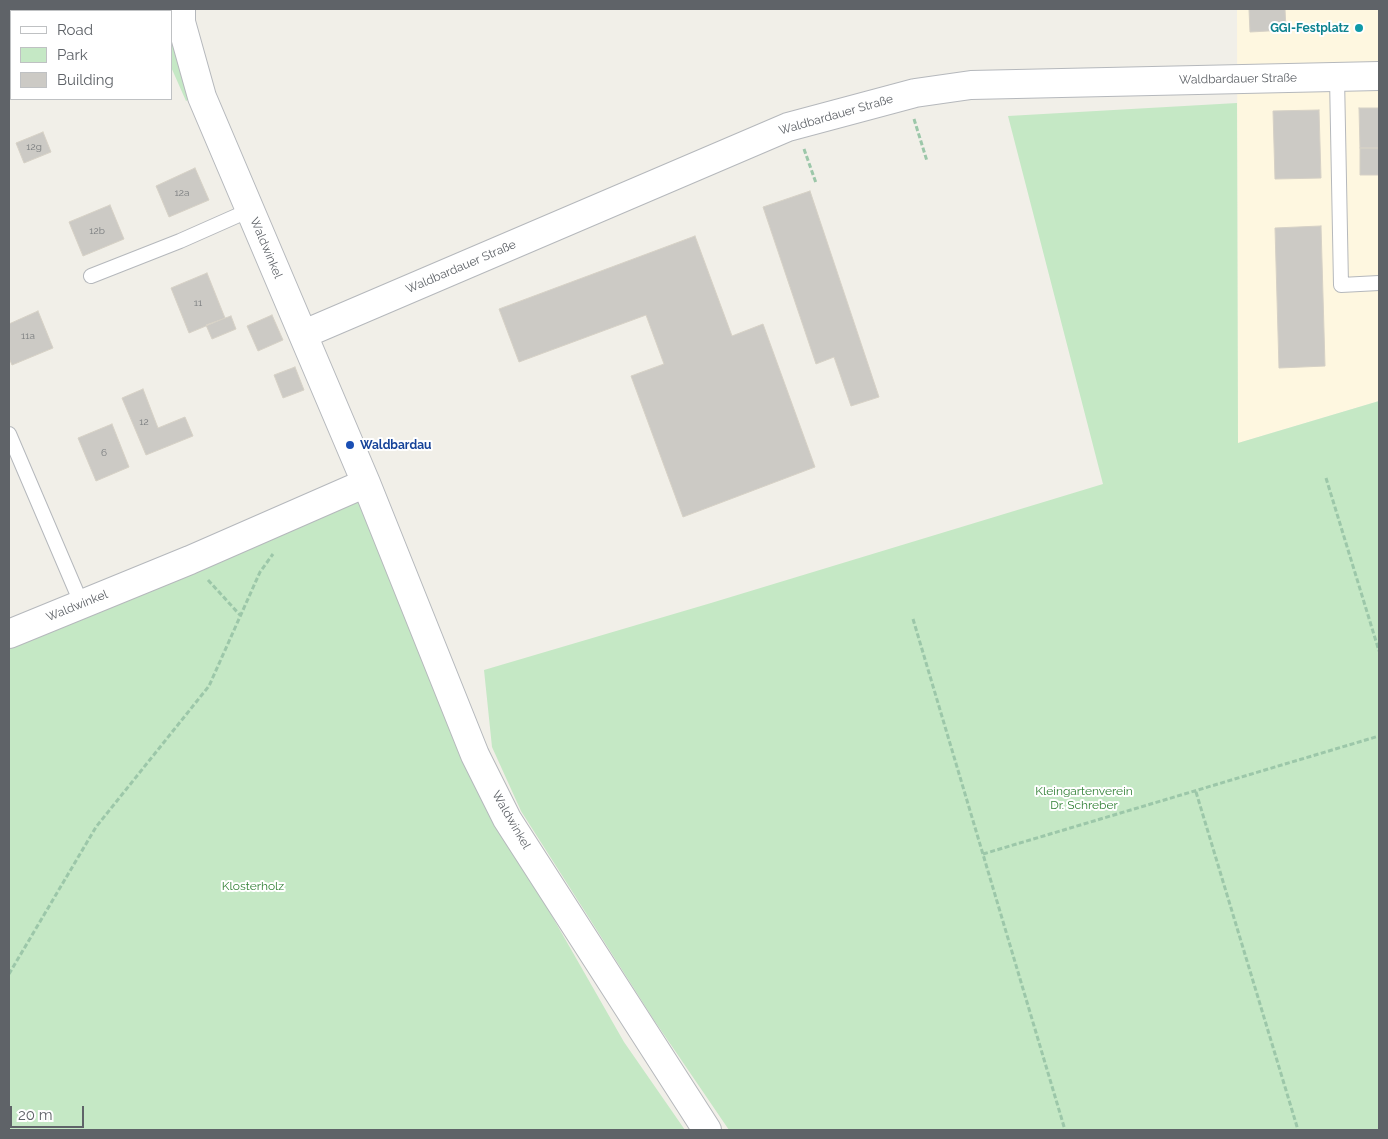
<!DOCTYPE html>
<html>
<head>
<meta charset="utf-8">
<style>
  body { margin:0 }
  #map { position:relative; width:1388px; height:1139px; overflow:hidden; background:#f1efe8; font-family:Raleway,sans-serif }
  canvas { display:block }
  .frame { position:absolute; inset:0; border:10px solid #5f6368; pointer-events:none }
  .legend { position:absolute; left:10px; top:10px; width:162px; height:90px; box-sizing:border-box; background:#fff; border:1px solid #bfc1c3; margin:0; padding:6px 9px; list-style:none; font-size:15px; color:#5f6368 }
  .legend li { display:flex; align-items:center; gap:10px; height:25px }
  .legend b { width:25px; border:1px solid #bfc1c3 }
  .scale { position:absolute; left:10px; top:1106px; width:74px; height:22px; box-sizing:border-box; border:2px solid #5f6368; border-top:0; padding-left:6px; font-size:15px; line-height:18px; white-space:nowrap; color:#5f6368; -webkit-text-stroke:4px #fff; paint-order:stroke }
</style>
</head>
<body>
<div id="map">
<canvas width="1388" height="1139"></canvas>
<div class="frame"></div>
<ul class="legend">
<li><b style="height:6px;background:#fff"></b>Road</li>
<li><b style="height:14px;background:#c5e8c5"></b>Park</li>
<li><b style="height:14px;background:#cccac5"></b>Building</li>
</ul>
<div class="scale">20 m</div>
</div>
<script>
const context = document.querySelector('canvas').getContext('2d');
context.lineJoin = 'round';
function fill(path, color) { context.fillStyle = color; context.fill(path, 'evenodd'); }
const shape = rows => new Path2D(rows.map(r => 'M' + r).join(''));
function strokePath(path, color, width, dash) { context.strokeStyle = color; context.lineWidth = width; context.lineCap = dash ? 'butt' : 'round'; context.setLineDash(dash || []); context.stroke(path); }
function drawText(font, color, halo, rows, align = 'center') {
  context.font = font + ' Raleway,sans-serif'; context.lineWidth = 4; context.setLineDash([]); context.textBaseline = 'middle'; context.strokeStyle = halo; context.fillStyle = color; for (const [text, x, y, turn = 0] of rows) {
    context.save(); context.translate(x, y); context.rotate((+turn || 0) * Math.PI / 180); context.textAlign = isNaN(turn) ? turn : align; if (halo) context.strokeText(text, 0, 0); context.fillText(text, 0, 0); context.restore();
  }
}
const commercial = shape([
  [1237,9,1379,9,1379,401,1238,443]
]);
const green = shape([
  [171,38,173,38,190,99,186,101,171,67],
  [1237,103,1238,443,1379,401,1379,1130,729,1130,654,1020,521,811,492,747,484,670,711,603,1103,484,1008,116],
  [357,497,465,764,624,1042,685,1130,9,1130,9,642]
]);
const building = shape([
  [1249,9,1285,9,1286,30,1250,32,1249,9],
  [1359,108,1379,108,1379,148,1360,148,1359,108],
  [1319,110,1321,178,1275,179,1273,111,1319,110],
  [43,132,51,152,24,163,16,143,43,132],
  [1360,148,1379,148,1379,175,1360,175,1360,148],
  [195,168,209,200,169,217,156,186,195,168],
  [810,191,879,397,851,406,834,357,816,364,763,207,810,191],
  [110,205,124,239,83,256,69,222,110,205],
  [1321,226,1325,366,1279,368,1275,228,1321,226],
  [695,236,732,336,763,324,815,467,683,517,631,376,664,364,646,315,519,362,499,309,695,236],
  [207,273,225,318,189,333,171,288,207,273],
  [38,311,53,348,12,365,9,358,9,324,38,311],
  [272,315,283,340,258,351,247,326,272,315],
  [231,316,236,329,212,339,206,325,231,316],
  [295,367,304,390,283,398,274,375,295,367],
  [143,389,158,428,185,417,193,436,146,455,122,398,143,389],
  [112,424,129,467,96,481,78,438,112,424]
]);
const path = shape([
  [914,119,927,161],
  [804,149,816,183],
  [1326,478,1379,651],
  [208,580,240,615],
  [913,619,1065,1130],
  [1196,792,1298,1130],
  [983,854,1379,736],
  [9,974,96,827,209,686,260,572,273,554]
]);
const lane = shape([
  [1337,77,1341,285,1379,283],
  [91,276,180,241,250,210],
  [9,434,82,605]
]);
const street = shape([
  [181,9,181,22,202,97,366,483,475,755,507,819,707,1130],
  [304,334,788,127,915,93,971,85,1379,76],
  [9,634,190,560,366,483]
]);
const markers = [
  [1359,28,5,"#0f9aa8"],
  [350,445,5,"#1a4fb4"]
];
const numberNames = [
  ["12g",34,147],
  ["12a",182,193],
  ["12b",97,231],
  ["11",198,303],
  ["11a",28,336],
  ["12",144,422],
  ["6",104,453]
];
const cultureNames = [
  ["GGI-Festplatz",1349,28]
];
const streetNames = [
  ["Waldbardauer Straße",1238,79,-1],
  ["Waldbardauer Straße",836,115,-16],
  ["Waldwinkel",266,248,67],
  ["Waldbardauer Straße",461,267,-23],
  ["Waldwinkel",77,606,-22],
  ["Waldwinkel",511,820,60]
];
const transitNames = [
  ["Waldbardau",360,445]
];
const parkNames = [
  ["Kleingartenverein",1084,791],
  ["Dr. Schreber",1084,805],
  ["Klosterholz",253,886]
];
fill(commercial, '#fef7e0');
fill(green, '#c5e8c5');
fill(building, '#cccac5');
strokePath(building, '#d6d1c6', 1);
strokePath(lane, '#b5b8bc', 16);
strokePath(street, '#b5b8bc', 30);
strokePath(path, '#9cc7a9', 3, [5, 2.5]);
strokePath(lane, '#fff', 14);
strokePath(street, '#fff', 28);
for (const [x, y, r, color] of markers) { const dot = new Path2D(); dot.arc(x, y, r, 0, 2 * Math.PI); context.fillStyle = color; context.fill(dot); strokePath(dot, '#fff', 2); }
drawText('10px', '#7a7d7f', null, numberNames);
drawText('bold 12px', '#0d838f', '#fff', cultureNames, 'right');
drawText('12px', '#5f6368', '#fff', streetNames);
drawText('bold 12px', '#164399', '#fff', transitNames, 'left');
drawText('12px', '#348238', '#fff', parkNames);
</script>
</body>
</html>
